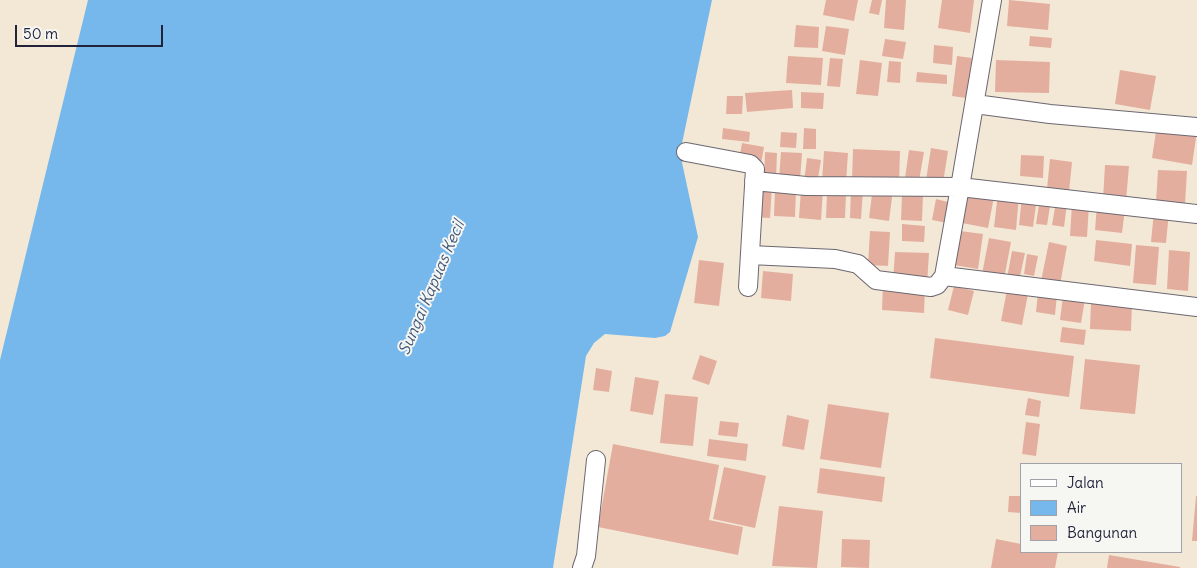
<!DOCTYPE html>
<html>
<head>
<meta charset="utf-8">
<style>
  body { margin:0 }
  #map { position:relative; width:1197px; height:568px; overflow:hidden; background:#f3e8d5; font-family:Delius,sans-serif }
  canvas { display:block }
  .legend { position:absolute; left:1020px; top:463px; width:162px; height:90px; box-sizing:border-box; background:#f6f6f2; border:1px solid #a1a1a9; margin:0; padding:6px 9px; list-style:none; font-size:15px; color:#22223b }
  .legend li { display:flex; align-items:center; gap:10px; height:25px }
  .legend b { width:25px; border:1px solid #a1a1a9 }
  .scale { position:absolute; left:15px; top:25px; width:148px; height:22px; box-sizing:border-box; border:2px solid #22223b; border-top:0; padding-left:6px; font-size:15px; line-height:18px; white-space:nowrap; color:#22223b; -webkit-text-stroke:4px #f6f6f2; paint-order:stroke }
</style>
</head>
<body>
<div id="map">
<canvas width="1197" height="568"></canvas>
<ul class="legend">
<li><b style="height:6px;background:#fff"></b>Jalan</li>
<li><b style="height:14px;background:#76b8eb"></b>Air</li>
<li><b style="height:14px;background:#e4ae9f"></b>Bangunan</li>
</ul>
<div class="scale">50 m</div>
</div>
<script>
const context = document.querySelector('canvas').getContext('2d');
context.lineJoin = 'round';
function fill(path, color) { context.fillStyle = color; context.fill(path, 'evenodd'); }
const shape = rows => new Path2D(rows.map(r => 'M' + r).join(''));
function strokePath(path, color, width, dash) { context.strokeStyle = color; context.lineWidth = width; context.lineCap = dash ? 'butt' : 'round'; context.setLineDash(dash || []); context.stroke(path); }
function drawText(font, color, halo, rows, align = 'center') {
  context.font = font + ' Delius,sans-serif'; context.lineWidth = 4; context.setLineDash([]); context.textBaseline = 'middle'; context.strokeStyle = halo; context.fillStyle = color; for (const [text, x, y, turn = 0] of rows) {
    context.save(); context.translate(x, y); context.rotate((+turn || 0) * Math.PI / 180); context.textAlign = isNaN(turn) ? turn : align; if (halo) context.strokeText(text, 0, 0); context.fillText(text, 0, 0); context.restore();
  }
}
const water = shape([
  [88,0,712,0,680,153,698,237,670,332,665,336,655,338,605,334,594,343,586,356,553,568,0,568,0,360]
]);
const building = shape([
  [826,0,858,0,854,21,823,15],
  [872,0,882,0,879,15,869,13],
  [886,0,906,0,904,30,884,28],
  [942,0,974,0,970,33,938,28],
  [1009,0,1050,4,1048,30,1007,26],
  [796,25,819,27,818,48,794,47],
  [826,26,849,29,845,55,822,51],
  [1030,36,1052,38,1051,48,1029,46],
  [885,39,906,42,903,59,882,56],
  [934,45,953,47,952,65,933,63],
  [788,56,823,58,821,85,786,83],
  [957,56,972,58,966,98,952,96],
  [830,58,843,59,840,87,827,86],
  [860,60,882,63,878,96,856,94],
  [996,60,1050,62,1049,93,995,92],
  [889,61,901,62,900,83,887,82],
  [1120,70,1156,76,1150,110,1115,104],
  [917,72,947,75,947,84,916,82],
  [792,90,793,108,747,112,745,93],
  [801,92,824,93,823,109,801,108],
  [727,96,743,96,742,114,726,114],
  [1157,125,1197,131,1192,165,1152,158],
  [723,128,750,132,749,142,722,139],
  [804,128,816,129,816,149,803,149],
  [781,132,797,133,796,148,780,147],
  [742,143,764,147,761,164,739,160],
  [931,148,948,151,943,183,926,180],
  [853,149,900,151,899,184,852,181],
  [909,150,924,152,919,181,905,178],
  [824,151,848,153,846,183,822,182],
  [765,152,777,153,776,179,764,178],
  [781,152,802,153,800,180,779,179],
  [1021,155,1044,156,1043,178,1020,176],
  [807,158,821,160,817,184,804,182],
  [1050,159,1072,162,1069,192,1047,189],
  [1105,165,1129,166,1126,201,1103,200],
  [1158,170,1187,171,1185,204,1156,202],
  [754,184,772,186,770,218,752,217],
  [873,187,893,190,889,221,869,218],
  [775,189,796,190,795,217,774,216],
  [801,189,823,190,821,220,799,218],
  [851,189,863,190,861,219,850,218],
  [962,191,994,197,988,228,957,222],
  [998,193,1019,196,1016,230,994,227],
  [827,194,846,194,845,218,826,218],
  [902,194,923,195,922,221,901,220],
  [1022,196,1037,198,1033,227,1019,225],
  [1040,198,1051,200,1047,225,1036,224],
  [936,199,952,203,947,223,932,220],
  [1056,202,1067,204,1064,227,1052,225],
  [1072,204,1089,205,1087,237,1070,236],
  [1097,205,1125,209,1122,233,1095,230],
  [1154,211,1169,212,1166,243,1151,242],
  [902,224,925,226,924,242,902,241],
  [870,231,890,232,888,266,868,265],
  [960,231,983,234,978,269,954,265],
  [989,238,1011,242,1004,279,982,274],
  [1096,240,1132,244,1130,266,1094,261],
  [1049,242,1067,246,1060,285,1041,281],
  [1136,245,1159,247,1156,285,1133,283],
  [1169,250,1190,252,1188,291,1167,289],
  [1012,251,1025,253,1019,281,1007,278],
  [895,252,929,253,927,284,893,281],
  [1027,254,1038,256,1034,276,1024,274],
  [699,260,724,263,719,306,694,303],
  [763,271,793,274,791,301,761,298],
  [883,284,925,287,924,313,882,310],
  [954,286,974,291,968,315,948,310],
  [1007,290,1028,294,1022,325,1001,321],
  [1038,292,1057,295,1055,315,1036,312],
  [1063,296,1085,299,1081,323,1060,320],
  [1091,302,1132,304,1131,331,1090,329],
  [1062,327,1086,330,1084,345,1060,342],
  [935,338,1074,356,1069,397,930,378],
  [700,355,717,361,709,385,692,379],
  [1085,359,1140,365,1135,414,1080,409],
  [596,368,612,371,609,392,593,390],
  [635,377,659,381,653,415,630,411],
  [665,394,698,397,693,446,660,443],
  [1028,398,1041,401,1039,417,1025,415],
  [828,404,889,413,881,468,820,459],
  [787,415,809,420,804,450,782,446],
  [720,421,739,423,737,437,718,435],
  [1026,422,1040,424,1036,456,1022,454],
  [709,439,748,444,746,461,707,456],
  [613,444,719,465,709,520,743,527,738,555,598,527],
  [724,467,766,476,755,528,713,519],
  [820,468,885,477,882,502,817,493],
  [1009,496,1021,496,1021,513,1008,512],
  [1196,496,1197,496,1197,541,1192,541],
  [779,506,823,511,817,568,772,566],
  [842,539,870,540,869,568,841,567],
  [996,539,1021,544,1021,552,1058,552,1055,568,991,568],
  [1109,555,1180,567,1180,568,1107,568]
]);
const minor = shape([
  [975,104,1050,114,1197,127],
  [686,152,750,164,755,169,748,287],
  [754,181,806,186,960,187,1197,214],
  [750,255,835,259,858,264,876,280,931,287,937,285,944,276,960,187,992,0],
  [944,276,1197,307],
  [582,568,586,556,596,460]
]);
const waterNames = [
  ["Sungai Kapuas Kecil",432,288,-67]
];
fill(water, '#76b8eb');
fill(building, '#e4ae9f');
strokePath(minor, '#6b6771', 20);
strokePath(minor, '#fff', 18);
drawText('italic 16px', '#3f5679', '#f6f6f2', waterNames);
</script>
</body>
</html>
